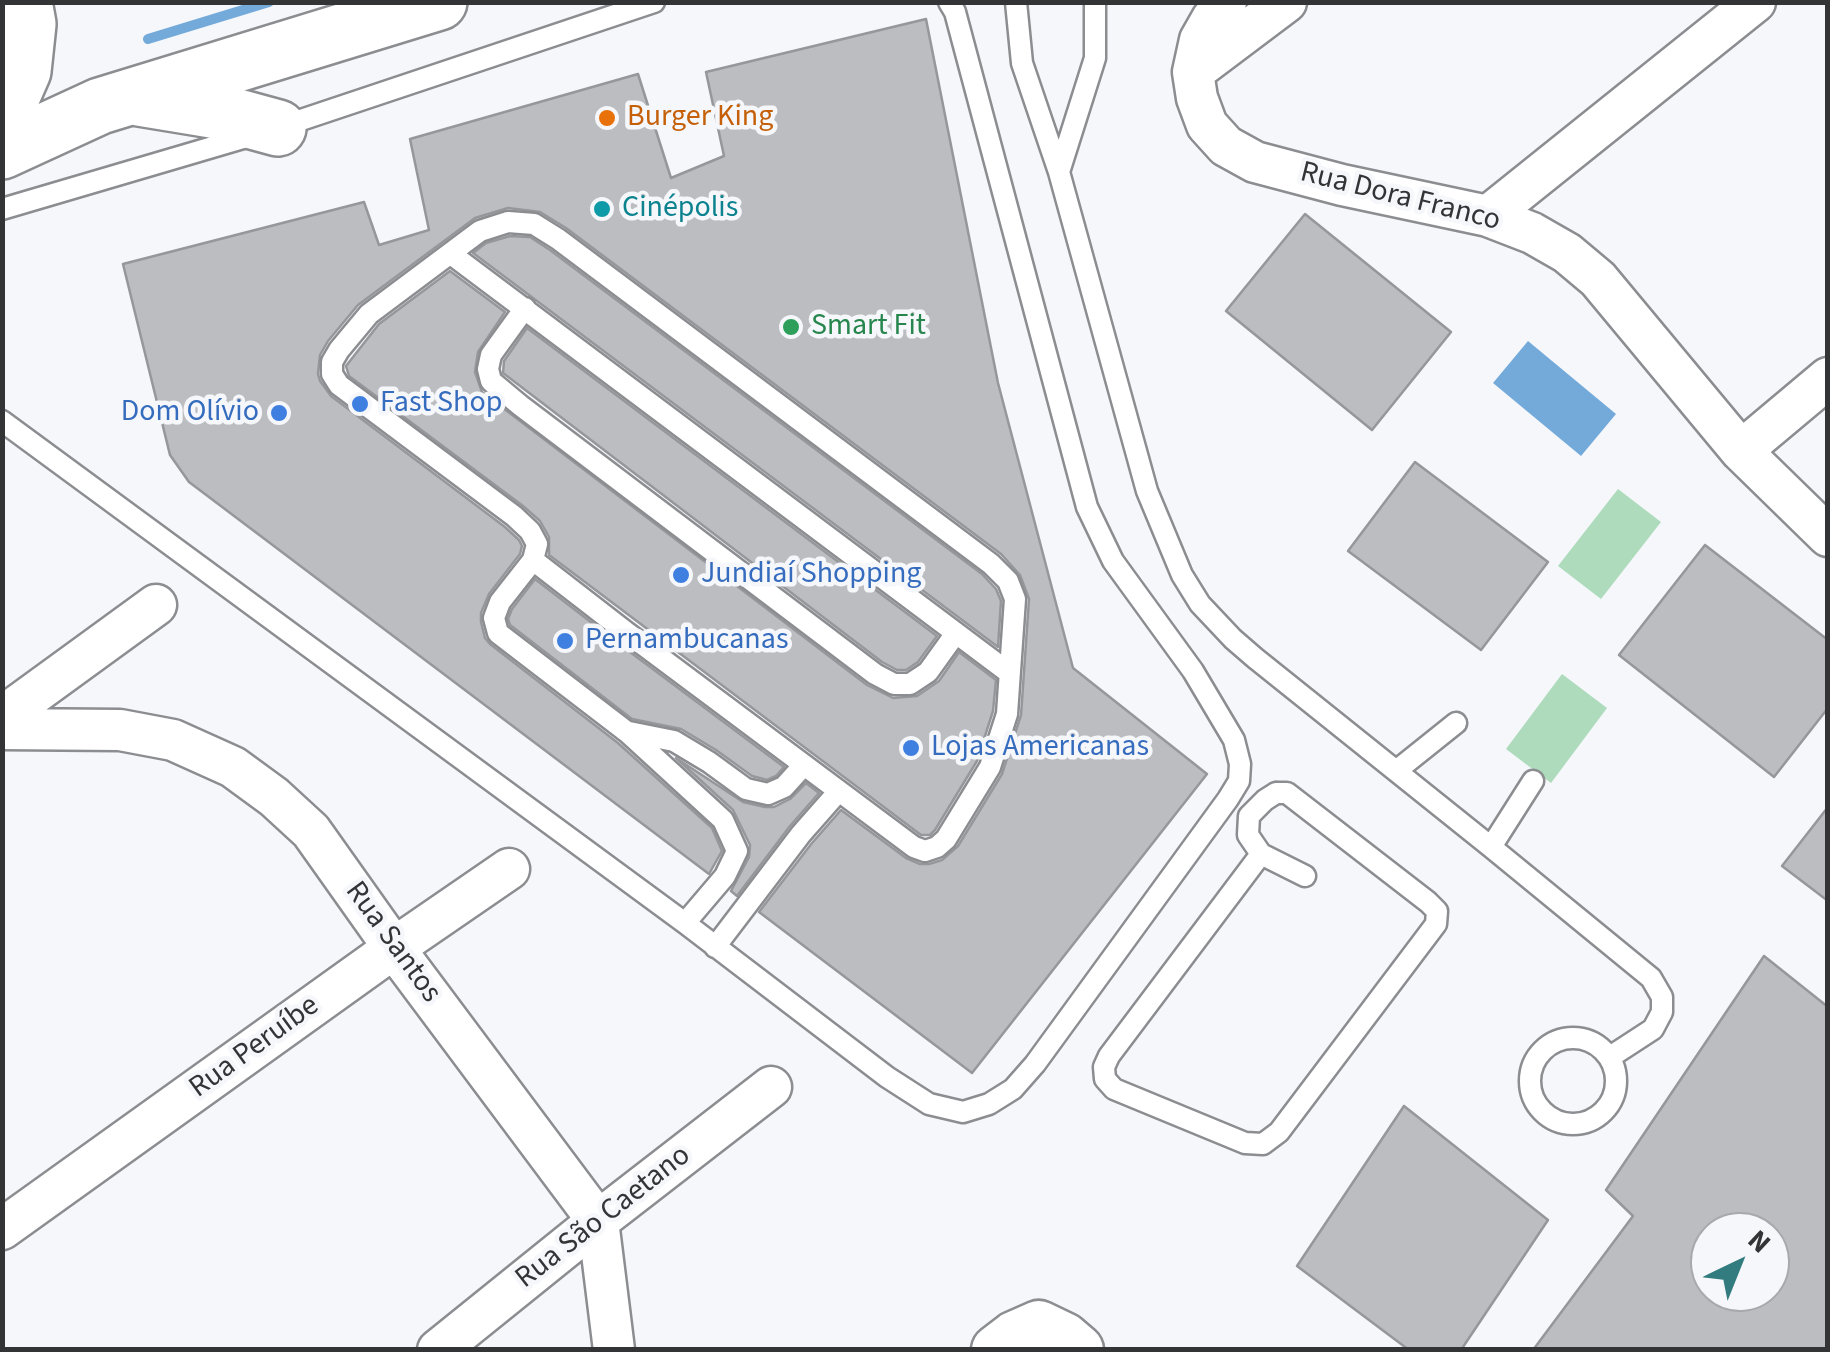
<!DOCTYPE html>
<html>
<head>
<meta charset="utf-8">
<style>
  body { margin:0 }
  #map { position:relative; width:1830px; height:1352px; overflow:hidden; background:#f5f7fb; font-family:"Source Sans 3",sans-serif }
  canvas { display:block }
  .frame { position:absolute; inset:0; border:5px solid #333435; pointer-events:none }
  .north { position:absolute; left:1690px; top:1212px; width:100px; height:100px; box-sizing:border-box; background:#f5f7fb; border:2px solid #a7a9ac; border-radius:50%; rotate:43deg; font-size:28px; font-weight:700; line-height:40px; text-align:center; color:#333435 }
  .north::after { content:''; display:block; margin:auto; width:35px; height:45px; background:#327b7e; clip-path:polygon(50% 0,100% 100%,50% 72%,0 100%) }
</style>
</head>
<body>
<div id="map">
<canvas width="1830" height="1352"></canvas>
<div class="frame"></div>
<div class="north">N</div>
</div>
<script>
const context = document.querySelector('canvas').getContext('2d');
context.lineJoin = 'round';
function fill(path, color) { context.fillStyle = color; context.fill(path, 'evenodd'); }
const shape = rows => new Path2D(rows.map(r => 'M' + r).join(''));
function strokePath(path, color, width, dash) { context.strokeStyle = color; context.lineWidth = width; context.lineCap = dash ? 'butt' : 'round'; context.setLineDash(dash || []); context.stroke(path); }
function drawText(font, color, halo, rows, align = 'center') {
  context.font = font + ' "Source Sans 3",sans-serif'; context.lineWidth = 9; context.setLineDash([]); context.textBaseline = 'middle'; context.strokeStyle = halo; context.fillStyle = color; for (const [text, x, y, turn = 0] of rows) {
    context.save(); context.translate(x, y); context.rotate((+turn || 0) * Math.PI / 180); context.textAlign = isNaN(turn) ? turn : align; if (halo) context.strokeText(text, 0, 0); context.fillText(text, 0, 0); context.restore();
  }
}
const green = shape([
  [1618,489,1661,522,1601,599,1558,566],
  [1562,674,1607,708,1551,783,1506,749]
]);
const water = shape([
  [1528,341,1616,414,1581,456,1493,383]
]);
const stream = shape([
  [148,39,269,2]
]);
const building = shape([
  [926,19,998,383,1073,668,1207,774,972,1073,759,912,812,843,841,810,906,858,920,864,929,864,942,860,958,846,1002,774,1021,715,1029,599,1020,575,1001,554,566,228,540,212,508,208,475,218,358,305,328,341,320,355,318,374,320,381,331,396,505,527,519,540,522,546,520,554,489,594,481,613,481,622,485,638,490,644,618,743,712,828,722,851,709,874,189,482,170,455,123,264,364,202,379,245,429,230,410,139,638,74,671,178,724,156,706,72,926,19],
  [1305,214,1451,332,1372,430,1226,311,1305,214],
  [510,236,530,237,550,250,982,574,996,589,1001,601,998,647,473,253,486,243,510,236],
  [450,271,505,312,478,352,475,372,482,392,867,685,893,698,917,696,939,681,959,652,996,680,993,711,977,761,935,830,930,835,921,835,549,555,549,537,540,521,523,506,349,376,346,366,379,324,450,271],
  [527,328,937,636,918,662,906,670,897,670,882,662,503,373,504,361,527,328],
  [1415,462,1548,562,1481,650,1348,551,1415,462],
  [1705,545,1828,640,1828,708,1774,777,1619,655,1705,545],
  [535,579,618,643,784,767,776,776,767,780,752,776,716,750,681,729,632,719,510,625,508,619,512,609,535,579],
  [676,758,743,802,765,807,774,807,790,799,806,783,819,793,790,826,737,896,731,891,749,857,750,845,733,810,676,758],
  [1828,807,1828,901,1782,866,1828,807],
  [1764,956,1828,1007,1828,1350,1533,1350,1633,1216,1606,1190,1764,956],
  [1710,1232,1770,1232,1770,1292,1710,1292,1710,1232],
  [1404,1106,1548,1220,1461,1350,1409,1350,1297,1266,1404,1106]
]);
const service = shape([
  [1016,2,1022,63,1059,172,1147,491,1182,575,1200,604,1233,639,1255,658,1491,847,1651,978,1662,997,1662,1012,1653,1029,1610,1057],
  [277,128,654,2],
  [1059,172,1095,58,1095,2],
  [2,209,250,136],
  [508,222,534,224,558,239,991,564,1008,581,1015,599,1007,714,990,767,946,839,937,847,925,851,914,847,626,632,533,560,537,544,530,531,514,516,339,385,332,374,332,362,339,350,369,314,480,231,508,222],
  [451,254,1008,672],
  [525,308,491,355,488,369,491,381,521,406,875,674,894,684,910,684,928,672,956,633],
  [2,421,685,923,887,1077,929,1104,963,1112,989,1104,1013,1089,1035,1064,1228,799,1239,781,1240,764,1234,740,1193,671,1113,561,1087,507,955,12,949,2],
  [533,560,500,602,494,618,498,633,627,732,723,820,737,851,725,876,685,923],
  [629,732,674,741,709,762,746,789,768,794,784,787,803,766],
  [1396,771,1456,723],
  [1276,793,1287,793,1428,902,1437,911,1436,924,1279,1132,1263,1144,1245,1143,1114,1089,1105,1079,1104,1067,1109,1056,1261,854,1248,835,1249,816,1265,800,1276,793],
  [1491,847,1533,781],
  [1261,854,1305,876],
  [715,947,801,834,838,792],
  '1530 1081a43 43 0 1 1 86 0a43 43 0 1 1-86 0Z'
]);
const minor = shape([
  [1226,2,1212,19,1200,40,1193,72,1197,98,1207,125,1226,146,1255,162,1342,185,1488,216,1532,233,1567,253,1598,279,1741,451,1828,536],
  [1193,72,1286,2],
  [1488,216,1755,2],
  [1741,451,1828,378],
  [2,717,156,605],
  [2,729,120,730,173,740,233,767,274,797,311,831,394,948,598,1221,614,1350],
  [2,1229,394,948,509,869],
  [438,1350,598,1221,771,1087]
]);
const tertiary = shape([
  [997,1350,1014,1337,1039,1326,1064,1338,1078,1350]
]);
const primary = shape([
  [139,98,212,110,278,128],
  [2,119,23,71,28,24,24,2],
  [2,151,100,106,439,2]
]);
const markers = [
  [607,118,10,"#e8710a"],
  [602,209,10,"#0f9aa8"],
  [791,327,10,"#2e9e5b"],
  [360,404,10,"#3f7fe0"],
  [279,413,10,"#3f7fe0"],
  [681,575,10,"#3f7fe0"],
  [565,641,10,"#3f7fe0"],
  [911,748,10,"#3f7fe0"]
];
const foodNames = [
  ["Burger King",627,118]
];
const streetNames = [
  ["Rua Dora Franco",1400,198,14],
  ["Rua Santos",392,943,54],
  ["Rua Peruíbe",255,1048,-36],
  ["Rua São Caetano",604,1218,-38]
];
const cultureNames = [
  ["Cinépolis",622,209]
];
const leisureNames = [
  ["Smart Fit",811,327]
];
const shopNames = [
  ["Fast Shop",380,404],
  ["Dom Olívio",259,413,"right"],
  ["Jundiaí Shopping",701,575],
  ["Pernambucanas",585,641],
  ["Lojas Americanas",931,748]
];
fill(green, '#addbbc');
fill(water, '#74aada');
strokePath(stream, '#74aada', 10);
fill(building, '#bbbdc0');
strokePath(building, '#95979a', 2.5);
strokePath(service, '#8b8d90', 25);
strokePath(minor, '#8b8d90', 45);
strokePath(tertiary, '#8b8d90', 55);
strokePath(primary, '#8b8d90', 60);
strokePath(service, '#fff', 20);
strokePath(minor, '#fff', 40);
strokePath(tertiary, '#fff', 50);
strokePath(primary, '#fff', 55);
for (const [x, y, r, color] of markers) { const dot = new Path2D(); dot.arc(x, y, r, 0, 2 * Math.PI); context.fillStyle = color; context.fill(dot); strokePath(dot, '#f5f7fb', 4); }
drawText('30px', '#c56008', '#f5f7fb', foodNames, 'left');
drawText('30px', '#333435', '#f5f7fb', streetNames);
drawText('30px', '#0d838f', '#f5f7fb', cultureNames, 'left');
drawText('30px', '#27864d', '#f5f7fb', leisureNames, 'left');
drawText('30px', '#366cbe', '#f5f7fb', shopNames, 'left');
</script>
</body>
</html>
